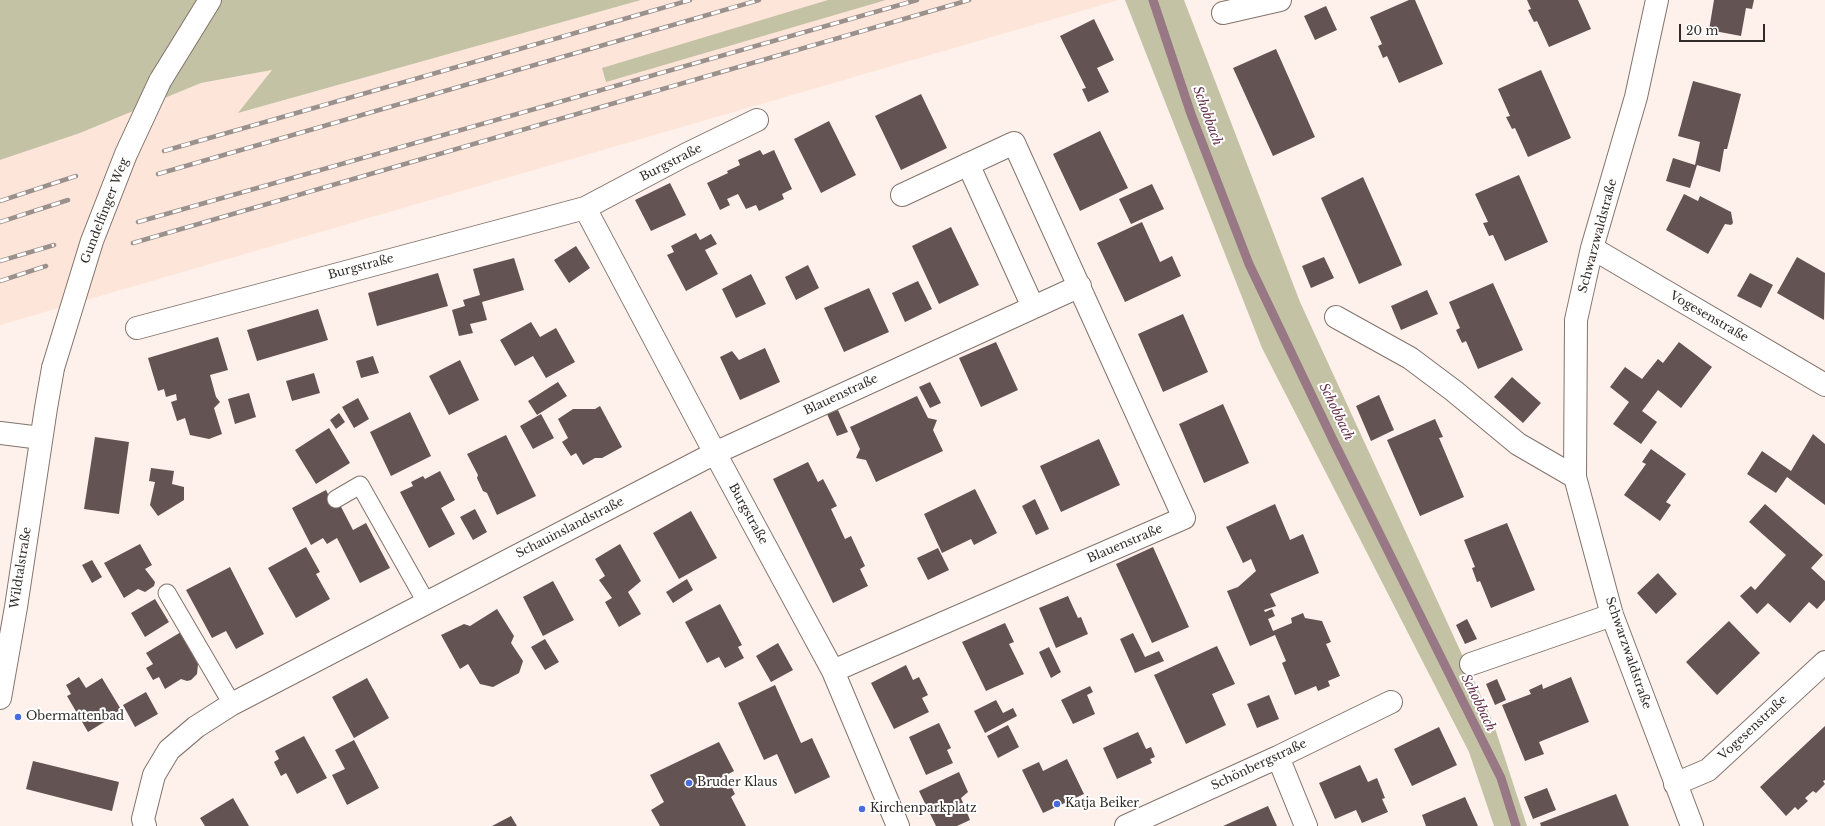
<!DOCTYPE html>
<html>
<head>
<meta charset="utf-8">
<style>
  body { margin:0 }
  #map { position:relative; width:1825px; height:826px; overflow:hidden; background:#fef0ea; font-family:"Libre Baskerville",serif }
  canvas { display:block }
  .scale { position:absolute; left:1679px; top:24px; width:86px; height:18px; box-sizing:border-box; border:2px solid #322c29; border-top:0; padding-left:5px; font-size:12px; line-height:14px; white-space:nowrap; color:#322c29; -webkit-text-stroke:3px #fff; paint-order:stroke }
</style>
</head>
<body>
<div id="map">
<canvas width="1825" height="826"></canvas>
<div class="scale">20 m</div>
</div>
<script>
const context = document.querySelector('canvas').getContext('2d');
context.lineJoin = 'round';
function fill(path, color) { context.fillStyle = color; context.fill(path, 'evenodd'); }
const shape = rows => new Path2D(rows.map(r => 'M' + r).join(''));
function strokePath(path, color, width, dash) { context.strokeStyle = color; context.lineWidth = width; context.lineCap = dash ? 'butt' : 'round'; context.setLineDash(dash || []); context.stroke(path); }
function drawText(font, color, halo, rows, align = 'center') {
  context.font = font + ' "Libre Baskerville",serif'; context.lineWidth = 4; context.setLineDash([]); context.textBaseline = 'middle'; context.strokeStyle = halo; context.fillStyle = color; for (const [text, x, y, turn = 0] of rows) {
    context.save(); context.translate(x, y); context.rotate((+turn || 0) * Math.PI / 180); context.textAlign = isNaN(turn) ? turn : align; if (halo) context.strokeText(text, 0, 0); context.fillText(text, 0, 0); context.restore();
  }
}
const built = shape([
  [641,0,1119,0,0,325,0,160,80,133,201,83,272,70,239,113]
]);
const green = shape([
  [0,0,641,0,238,113,272,70,201,83,80,133,0,160],
  [828,0,886,0,606,82,602,68],
  [1125,0,1184,0,1300,302,1493,722,1527,826,1494,826,1469,752,1262,348]
]);
const stream = shape([
  [1153,0,1191,114,1249,264,1333,440,1501,778,1516,826]
]);
const building = shape([
  [1409,0,1415,0,1443,64,1399,83,1387,56,1383,58,1378,46,1382,44,1370,17],
  [1527,0,1578,0,1591,29,1549,47,1537,21,1534,22,1528,10,1531,9],
  [1714,0,1754,0,1752,9,1746,8,1741,36,1709,30],
  [1326,6,1337,30,1315,40,1304,16],
  [1094,19,1114,60,1097,68,1109,92,1088,102,1082,89,1086,88,1060,36],
  [1276,49,1315,137,1273,156,1233,68],
  [1541,70,1571,138,1528,157,1515,128,1512,129,1506,117,1510,116,1498,89],
  [1693,81,1741,94,1727,149,1724,149,1720,172,1697,165,1690,188,1666,181,1673,158,1695,165,1700,142,1678,136],
  [921,94,947,148,901,170,875,116],
  [829,121,856,175,821,193,794,139],
  [1100,131,1128,188,1080,211,1053,154],
  [760,150,763,155,774,150,792,189,782,194,784,199,759,211,756,205,746,209,738,194,727,199,730,205,720,210,707,183,728,173,727,171,740,165,738,160],
  [1519,175,1548,242,1505,261,1493,235,1489,236,1483,223,1488,222,1475,194],
  [1363,177,1402,265,1359,284,1321,198],
  [670,183,686,215,651,231,635,200],
  [1152,184,1164,209,1131,224,1119,199],
  [1684,194,1698,201,1700,196,1731,212,1733,223,1731,225,1725,224,1708,254,1666,230],
  [1142,222,1160,262,1172,256,1181,276,1125,302,1097,243],
  [951,227,979,285,939,304,912,246],
  [696,233,700,240,711,234,717,244,705,250,718,274,686,291,667,255,674,252,671,246],
  [576,246,590,268,569,283,554,260],
  [1324,257,1334,278,1311,288,1302,266],
  [1797,257,1825,273,1824,320,1777,293],
  [514,258,524,290,482,302,487,320,470,324,473,333,459,336,452,310,465,306,463,300,480,295,473,269],
  [808,265,819,288,796,300,785,277],
  [438,273,448,306,377,326,368,293],
  [1750,273,1773,285,1761,308,1737,296],
  [751,274,766,304,736,318,722,289],
  [918,281,932,309,905,322,892,293],
  [1493,283,1523,350,1478,369,1466,341,1462,343,1456,330,1460,328,1449,302],
  [869,288,889,332,844,352,824,308],
  [1427,290,1438,314,1401,330,1391,306],
  [318,309,328,340,257,361,247,330],
  [1183,314,1208,372,1163,392,1138,334],
  [531,322,540,337,556,328,575,362,546,378,533,356,515,366,500,340],
  [218,337,228,370,210,375,216,397,220,402,214,408,222,434,209,439,190,435,185,418,177,421,171,402,177,400,176,394,166,397,164,389,158,391,148,358],
  [996,342,1018,390,981,407,959,358],
  [1679,342,1712,367,1681,408,1658,390,1642,411,1657,422,1641,444,1613,424,1629,402,1610,387,1625,367,1642,379,1658,359,1663,363],
  [765,348,780,382,740,400,720,357,732,351,739,360],
  [373,356,379,373,361,378,356,361],
  [460,360,479,400,449,415,429,376],
  [314,373,320,393,292,401,286,381],
  [1512,377,1541,403,1523,423,1494,397],
  [558,382,567,396,537,415,528,401],
  [930,382,941,403,930,408,919,387],
  [249,393,256,417,235,424,228,399],
  [1379,395,1394,430,1371,441,1356,406],
  [917,396,928,418,937,420,933,430,943,451,876,482,866,460,856,458,860,449,850,427],
  [358,398,369,419,354,428,342,407],
  [1223,404,1249,463,1204,483,1179,424],
  [600,406,622,447,602,458,595,458,583,465,576,453,571,456,562,442,568,438,558,419,573,409,595,409],
  [838,410,848,432,837,436,827,414],
  [410,412,431,456,391,476,370,432],
  [339,413,345,422,336,429,330,420],
  [541,414,554,438,533,449,520,426],
  [1435,419,1443,437,1439,438,1464,497,1420,516,1387,440],
  [329,428,350,463,316,484,295,450],
  [1813,434,1825,444,1825,505,1787,477,1776,493,1747,474,1762,451,1791,471],
  [506,435,536,496,497,515,487,493,483,491,477,478,478,475,467,454],
  [95,437,129,442,119,514,84,509],
  [1099,439,1120,485,1061,512,1040,466],
  [1651,449,1686,474,1666,502,1671,505,1660,521,1624,495,1646,464,1642,462],
  [808,462,818,482,823,479,837,506,831,509,845,539,851,536,865,566,860,569,868,586,833,603,773,479],
  [151,468,174,471,172,484,184,487,184,500,158,516,150,505,155,482,149,481],
  [440,471,455,500,441,508,455,534,429,548,400,492,413,486,411,482,423,476,425,479],
  [975,489,997,533,974,545,971,539,942,553,924,514],
  [326,490,333,504,338,501,353,530,366,523,390,568,360,583,337,538,327,544,323,538,311,545,292,508],
  [1035,499,1049,529,1036,535,1022,506],
  [1275,504,1290,540,1303,534,1319,573,1270,594,1276,606,1264,610,1265,612,1272,609,1275,616,1268,619,1273,631,1292,623,1291,618,1303,613,1305,618,1322,621,1331,642,1326,644,1340,676,1328,681,1330,686,1318,691,1316,686,1295,695,1282,663,1286,661,1275,635,1250,646,1227,591,1238,587,1256,571,1251,559,1243,563,1226,527],
  [1765,504,1823,555,1811,568,1825,581,1825,600,1817,609,1809,602,1790,623,1768,603,1757,614,1740,596,1751,586,1755,590,1786,555,1749,522],
  [475,509,487,532,473,540,460,517],
  [691,511,717,558,679,579,653,533],
  [1507,523,1535,590,1491,608,1480,581,1477,582,1472,568,1475,567,1464,540],
  [140,544,152,565,145,569,155,582,154,586,145,592,138,589,124,598,104,563],
  [620,544,641,581,628,592,641,614,619,627,605,602,612,598,599,580,605,576,595,559],
  [306,547,320,572,316,574,330,599,296,618,268,568],
  [1153,547,1189,627,1152,643,1116,564],
  [938,548,949,570,928,580,917,558],
  [92,560,102,577,92,583,82,565],
  [230,567,264,634,236,649,226,631,212,638,186,590],
  [1658,573,1677,594,1656,614,1637,593],
  [687,579,693,590,673,603,666,592],
  [553,581,574,620,543,636,523,597],
  [1068,596,1078,618,1081,617,1088,634,1056,648,1039,608],
  [155,599,169,622,145,637,131,613],
  [720,604,742,645,738,647,744,658,725,668,719,657,707,663,685,622],
  [497,609,514,636,511,643,523,661,519,673,493,687,480,684,468,664,460,669,441,635,464,624,470,626],
  [1467,619,1477,639,1465,644,1456,625],
  [1729,621,1760,653,1717,695,1686,662],
  [1005,623,1014,642,1009,644,1024,674,986,691,962,642],
  [181,632,198,664,197,674,191,680,187,681,181,679,165,689,159,677,153,680,146,668,153,664,146,653],
  [1133,633,1145,657,1159,651,1164,661,1135,673,1120,639],
  [545,639,559,662,545,670,531,647],
  [778,643,793,670,771,682,756,656],
  [1217,646,1235,684,1212,694,1226,725,1186,744,1154,675],
  [1049,647,1061,672,1051,678,1039,652],
  [906,665,913,680,919,677,928,695,922,698,929,712,894,729,871,683],
  [79,677,86,688,102,678,122,711,88,732,67,696,71,694,66,685],
  [1571,677,1589,722,1539,742,1544,754,1525,761,1502,705,1531,694,1529,690,1542,684,1543,689],
  [367,678,389,718,354,738,332,697],
  [1497,679,1506,700,1495,705,1486,684],
  [775,685,801,743,812,738,830,777,795,794,777,754,764,760,738,703],
  [1090,686,1093,692,1087,695,1095,714,1073,724,1061,700],
  [146,692,158,714,135,727,123,705],
  [1269,695,1279,719,1257,728,1247,704],
  [996,700,1003,713,1013,708,1017,716,985,733,974,711],
  [939,723,951,748,947,750,953,763,926,775,909,737],
  [1008,725,1019,747,998,758,987,736],
  [1825,726,1825,780,1823,781,1825,784,1816,793,1813,791,1805,798,1808,801,1798,810,1795,807,1786,816,1760,787],
  [1439,727,1457,765,1412,786,1394,749],
  [1138,732,1146,749,1151,747,1155,757,1150,759,1152,763,1117,779,1103,748],
  [304,736,327,778,297,794,286,773,281,776,274,762,279,759,275,751],
  [354,740,379,788,347,805,332,775,345,769,335,750],
  [719,742,734,771,721,778,727,789,732,788,735,794,731,797,746,826,660,826,651,810,664,802,650,775],
  [1067,759,1084,794,1043,813,1022,770,1039,762,1043,771],
  [33,761,119,782,112,811,26,789],
  [1360,765,1368,782,1377,778,1385,798,1382,799,1388,812,1362,823,1356,810,1335,819,1319,783],
  [959,772,968,792,961,798,970,820,957,826,936,826,919,791],
  [1547,788,1556,810,1533,819,1524,797],
  [1616,794,1629,826,1541,826,1540,823],
  [1465,797,1478,826,1426,826,1422,815],
  [233,798,249,826,205,826,200,818],
  [1268,806,1277,826,1223,826],
  [511,816,517,826,492,826]
]);
const service = shape([
  [336,499,360,485,426,602],
  [167,593,232,704]
]);
const minor = shape([
  [1657,0,1636,97,1592,248,1576,320,1575,477,1612,615,1692,826],
  [1223,13,1280,0],
  [968,164,1033,307],
  [585,208,715,453,833,671,898,826],
  [1592,248,1825,385],
  [1336,317,1410,358,1454,391,1518,444,1575,477],
  [137,328,585,208,685,155,757,120],
  [0,433,41,438],
  [1471,664,1612,615],
  [833,671,1184,518,1014,143,902,195],
  [1278,757,1306,826],
  [1675,784,1708,770,1825,662],
  [145,826,143,819,154,775,169,750,196,727,232,704,715,453,1080,286],
  [1126,826,1278,757,1391,702]
]);
const tertiary = shape([
  [160,81,210,0],
  [0,698,16,607,46,408,53,368]
]);
const rail = shape([
  [164,151,690,0],
  [158,174,759,0],
  [0,201,76,176],
  [0,222,68,200],
  [138,222,917,0],
  [133,243,969,0],
  [0,261,54,245],
  [0,281,46,266]
]);
const tertiaryBridge = shape([
  [53,368,92,241,126,154,160,81]
]);
const markers = [
  [18,717,4,"#486bde"],
  [689,783,4,"#486bde"],
  [1057,804,4,"#486bde"],
  [862,809,4,"#486bde"]
];
const streetNames = [
  ["Burgstraße",671,163,-27],
  ["Gundelfinger Weg",105,211,-69],
  ["Schwarzwaldstraße",1598,236,-75],
  ["Burgstraße",361,267,-15],
  ["Vogesenstraße",1709,317,30],
  ["Blauenstraße",841,395,-25],
  ["Burgstraße",748,514,61],
  ["Schauinslandstraße",570,528,-27],
  ["Blauenstraße",1125,544,-23],
  ["Wildtalstraße",21,568,-81],
  ["Schwarzwaldstraße",1628,653,71],
  ["Vogesenstraße",1753,728,-43],
  ["Schönbergstraße",1259,765,-25]
];
const poiNames = [
  ["Obermattenbad",26,717],
  ["Bruder Klaus",697,783],
  ["Katja Beiker",1065,804],
  ["Kirchenparkplatz",870,809]
];
const waterNames = [
  ["Schobbach",1207,116,70],
  ["Schobbach",1336,412,64],
  ["Schobbach",1478,703,64]
];
fill(built, '#fde5d9');
fill(green, '#c4c2a5');
strokePath(stream, '#997885', 9);
fill(building, '#635353');
strokePath(service, '#82736c', 19);
strokePath(minor, '#82736c', 24);
strokePath(tertiary, '#82736c', 24);
strokePath(service, '#fff', 17);
strokePath(minor, '#fff', 22);
strokePath(tertiary, '#fff', 22);
strokePath(rail, '#9a908c', 4.5);
strokePath(rail, '#fff', 3, [9]);
strokePath(tertiaryBridge, '#82736c', 24, []);
strokePath(tertiaryBridge, '#fff', 22);
for (const [x, y, r, color] of markers) { const dot = new Path2D(); dot.arc(x, y, r, 0, 2 * Math.PI); context.fillStyle = color; context.fill(dot); strokePath(dot, '#fff', 1.5); }
drawText('12px', '#322c29', '#fff', streetNames);
drawText('12px', '#322c29', '#fff', poiNames, 'left');
drawText('italic 13px', '#662e49', '#fff', waterNames);
</script>
</body>
</html>
